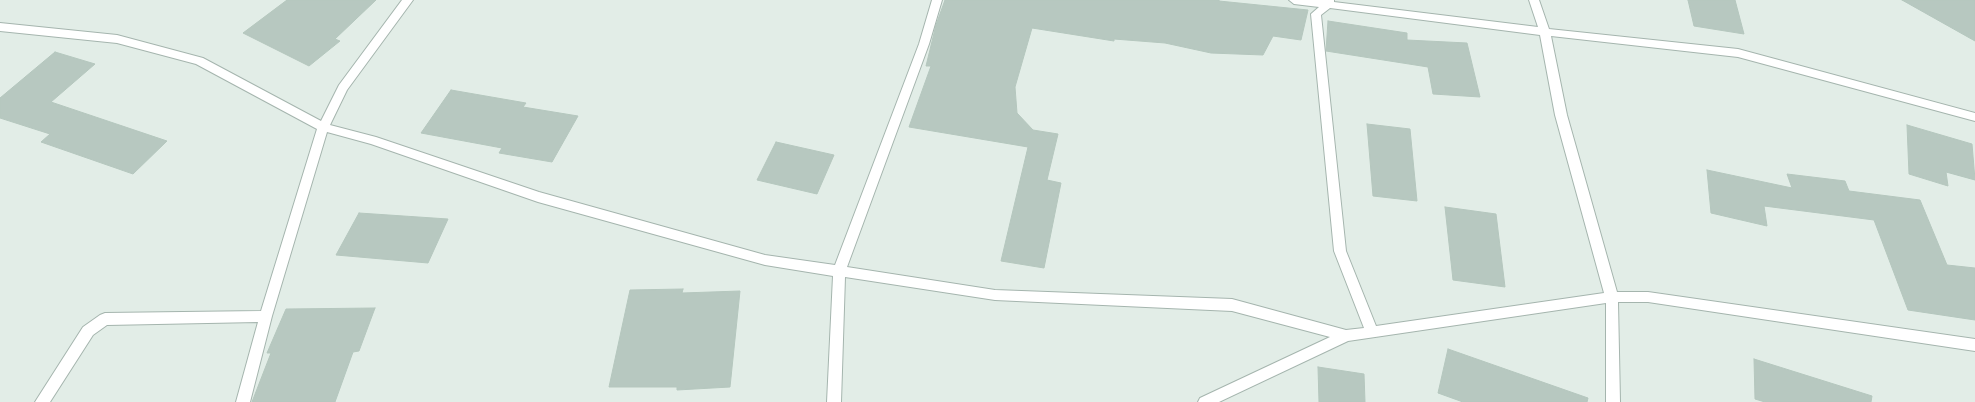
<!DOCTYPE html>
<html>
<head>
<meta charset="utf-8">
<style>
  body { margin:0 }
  canvas { display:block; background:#e2ede7 }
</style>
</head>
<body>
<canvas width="1975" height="402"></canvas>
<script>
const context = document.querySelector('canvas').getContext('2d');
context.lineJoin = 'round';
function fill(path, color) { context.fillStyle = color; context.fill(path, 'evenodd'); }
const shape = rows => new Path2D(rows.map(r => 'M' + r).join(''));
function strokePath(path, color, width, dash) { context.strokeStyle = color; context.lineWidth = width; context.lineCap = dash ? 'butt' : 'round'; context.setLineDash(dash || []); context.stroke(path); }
const building = shape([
  [287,0,376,0,335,39,340,41,309,66,243,33,287,0],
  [945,0,1219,0,1219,1,1308,10,1301,40,1273,36,1263,55,1211,53,1165,43,1114,39,1114,41,1032,28,1015,87,1017,113,1033,130,1058,134,1047,180,1061,183,1044,268,1001,261,1028,147,909,127,931,66,926,66,936,25,945,0],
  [1688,0,1735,0,1744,34,1694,26,1688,0],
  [1902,0,1975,0,1975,41,1902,0],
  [1328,21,1407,33,1407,40,1467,43,1480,97,1433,94,1428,67,1326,51,1328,21],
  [55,52,95,64,51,102,167,141,133,174,41,142,50,134,0,118,0,98,55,52],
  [451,90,526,103,523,107,578,116,552,162,499,153,502,148,421,133,451,90],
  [1367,124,1410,129,1417,201,1373,196,1367,124],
  [1907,125,1972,144,1975,180,1946,172,1948,186,1909,174,1907,125],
  [776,142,834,155,817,194,757,180,776,142],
  [1707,170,1792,188,1787,174,1845,181,1849,191,1920,200,1947,265,1975,268,1975,320,1908,310,1874,220,1764,206,1767,226,1711,213,1707,170],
  [1445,207,1496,214,1505,287,1453,280,1445,207],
  [359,213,448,219,428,263,336,255,359,213],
  [683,289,682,293,740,291,730,387,677,390,677,387,609,387,630,290,683,289],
  [375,308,359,351,353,352,335,402,252,402,271,353,267,353,286,309,375,308],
  [1448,349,1588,398,1587,402,1463,402,1438,393,1448,349],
  [1754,359,1872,396,1871,402,1765,402,1755,399,1754,359],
  [1318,367,1364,374,1365,402,1319,402,1318,367]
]);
const minor = shape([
  [402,0,413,0,347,90,330,125,376,137,539,192,765,255,835,265,919,44,932,0,942,0,929,44,847,267,995,290,1232,299,1346,330,1364,328,1334,251,1311,14,1319,7,1294,4,1289,0,1334,0,1334,2,1538,27,1529,0,1539,0,1549,29,1738,49,1975,113,1975,121,1738,57,1551,36,1567,115,1617,292,1648,292,1975,339,1975,351,1648,302,1618,302,1620,402,1606,402,1606,303,1348,341,1219,402,1198,402,1200,398,1330,337,1232,311,995,300,845,277,841,402,827,402,833,276,765,265,538,202,371,144,327,132,272,316,250,402,236,402,258,322,107,325,93,335,50,402,35,402,83,327,100,315,105,313,261,311,317,129,196,64,117,43,0,31,0,23,117,35,203,58,321,121,339,85,402,0],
  [1330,8,1540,35,1555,115,1604,293,1376,326,1346,251,1321,15,1330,8]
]);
fill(building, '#b7c8c0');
strokePath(building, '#b5c7be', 1);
strokePath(minor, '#a5b5ae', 2);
fill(minor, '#fff');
</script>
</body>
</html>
